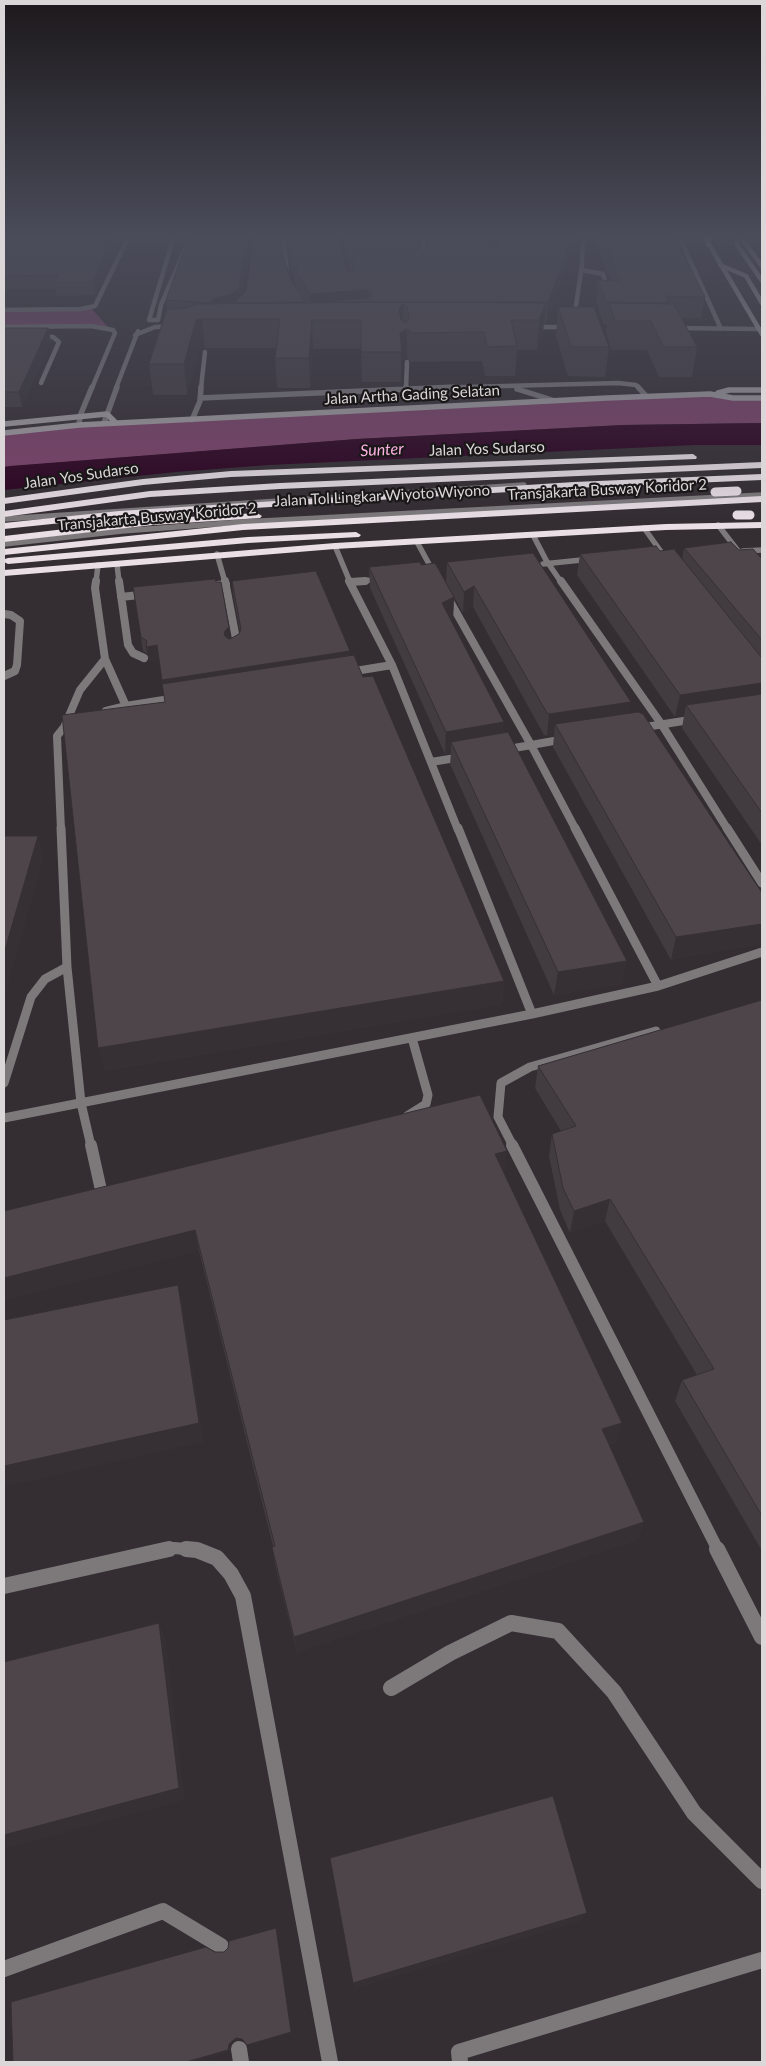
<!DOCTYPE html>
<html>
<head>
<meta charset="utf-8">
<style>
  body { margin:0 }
  #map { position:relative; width:766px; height:2066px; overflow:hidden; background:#342d32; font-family:Lato,sans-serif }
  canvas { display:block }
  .frame { position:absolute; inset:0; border:5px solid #dbd7d9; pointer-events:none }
</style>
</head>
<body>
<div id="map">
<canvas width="766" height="2066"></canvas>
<div class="frame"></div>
</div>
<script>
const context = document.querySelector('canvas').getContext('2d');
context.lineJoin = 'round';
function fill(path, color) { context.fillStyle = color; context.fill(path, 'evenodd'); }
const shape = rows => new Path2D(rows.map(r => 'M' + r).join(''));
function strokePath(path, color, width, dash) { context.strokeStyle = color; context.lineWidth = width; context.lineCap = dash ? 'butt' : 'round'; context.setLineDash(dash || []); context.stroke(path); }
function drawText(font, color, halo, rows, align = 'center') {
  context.font = font + ' Lato,sans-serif'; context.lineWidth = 4.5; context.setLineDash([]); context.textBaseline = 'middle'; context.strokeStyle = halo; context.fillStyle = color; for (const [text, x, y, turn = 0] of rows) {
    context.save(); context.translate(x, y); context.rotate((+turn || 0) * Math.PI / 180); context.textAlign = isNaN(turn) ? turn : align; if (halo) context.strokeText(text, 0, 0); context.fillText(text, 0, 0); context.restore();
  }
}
const green = shape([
  [91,308,109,328,4,327,4,310],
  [710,394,762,398,762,423,623,425,357,439,4,467,4,433,79,425]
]);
const water = shape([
  [762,423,762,445,695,445,269,465,176,472,4,490,4,467,10,466,357,439,623,425]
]);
const laneFar5 = shape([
  [174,236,149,320,158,320,161,305,191,236],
  [283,236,287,272],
  [679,236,721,329],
  [582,270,603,274,607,288],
  [574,319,582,265,583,236],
  [531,327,569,327],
  [674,328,759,329],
  [135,335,155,327,175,326],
  [37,336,53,337,59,342,41,383],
  [116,388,138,331],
  [201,388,205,352],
  [406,388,407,362],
  [428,388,618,383,636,385,639,388]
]);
const laneFar4 = shape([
  [638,387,646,396],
  [406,389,406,387],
  [517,389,552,400],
  [200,398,456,387],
  [192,420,200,401,201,387],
  [104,423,117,387],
  [4,519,524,485],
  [718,525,742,556],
  [644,528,667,560],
  [533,535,546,560,561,582],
  [417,542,435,575],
  [4,544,122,531,243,522,762,495],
  [335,546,350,582],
  [743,551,762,550],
  [217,554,225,582],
  [117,564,119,582],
  [543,564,591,559],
  [96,582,98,565],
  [352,582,382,579]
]);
const laneFar3 = shape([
  [96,581,95,588,105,659,126,706,176,698],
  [119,581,128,645,133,653,144,658],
  [225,581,237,644,234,647],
  [349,581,392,665,458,830],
  [561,581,662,725,728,830],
  [351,582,365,581],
  [209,586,226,584],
  [447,596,531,745,576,830],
  [121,597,148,594],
  [4,614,11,615,20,621,17,665,15,671,4,676],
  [349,672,392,665],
  [106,711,126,706],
  [65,725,80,690,105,659],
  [639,728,696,719],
  [503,750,565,739],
  [431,762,462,757],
  [61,830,57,736,65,726,75,721]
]);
const laneFar2 = shape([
  [61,828,67,967,81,1103,91,1146],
  [575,828,658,986],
  [727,828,762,883],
  [532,1014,658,986,762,952],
  [4,1083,31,997,45,979,67,967],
  [407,1116,426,1104,428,1095,412,1038],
  [4,1118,532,1014,458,828],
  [513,1146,498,1117,501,1083,530,1067,656,1031]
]);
const laneFar1 = shape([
  [91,1145,103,1199],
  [512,1145,718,1550],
  [164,1550,174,1548,198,1550]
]);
const lane = shape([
  [186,1549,197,1550,217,1558,231,1574,243,1596,330,2062],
  [717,1549,762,1637],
  [4,1586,169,1549],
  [391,1688,450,1653,511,1623,558,1631,614,1692,694,1813,762,1881],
  [4,1969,163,1911,221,1946],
  [239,2049,241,2062],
  [460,2062,459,2052,762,1960]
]);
const streetFar1 = shape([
  [423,236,424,263],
  [503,257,504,236],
  [4,310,81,309,95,306,129,236],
  [4,327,91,326,113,330,115,333,92,388]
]);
const street = shape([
  [79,425,80,416,92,387]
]);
const secondaryFar1 = shape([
  [704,236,762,334],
  [737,236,736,243,762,281],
  [740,236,762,266],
  [720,265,746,276,762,303]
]);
const secondary = shape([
  [718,393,729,390,762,390],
  [4,424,107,414,116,423],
  [4,433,79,425,607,398,710,394,733,398,762,398]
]);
const highway = shape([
  [706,236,712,236,711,247,706,246,706,236],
  [693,454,697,457,696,459,231,477,143,485,4,504,4,498,143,479,231,471,693,454],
  [762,462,762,468,280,489,150,497,4,517,4,511,150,491,280,483,762,462],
  [762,474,762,480,574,488,346,502,119,517,4,529,4,523,119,511,574,482,762,474],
  [762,496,762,502,243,530,4,555,4,549,243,524,762,496],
  [257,513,262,516,260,518,153,525,4,542,4,536,153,519,257,513],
  [762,522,762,528,666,530,335,549,4,576,4,570,335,543,666,524,762,522],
  [356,532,361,535,359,537,248,543,8,564,4,562,5,559,8,558,248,537,356,532]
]);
const highwayBridge = shape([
  [715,492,737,491],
  [737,515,750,515]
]);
const wall = shape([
  [4,236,117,236,95,295,57,296,55,289,4,289],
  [250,236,242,295,246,291,281,247,291,280,297,290,290,265,287,236,338,236,347,271,350,271,350,263,347,263,342,236,420,236,420,250,428,250,427,236,501,236,500,246,507,242,508,236,578,236,546,323,544,323,543,331,537,350,517,350,515,376,485,376,482,361,411,362,407,358,401,361,401,382,362,382,361,349,313,349,310,388,277,388,275,358,277,348,205,348,199,349,187,395,153,395,149,364,167,309,166,300],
  [594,236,674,236,705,297,701,318,682,318,697,347,692,377,659,377,647,350,611,350,606,332,607,324,603,324,596,301,598,280,610,280],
  [558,307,609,347,605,377,568,376,556,336],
  [4,328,48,328,51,342,22,407,4,407],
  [684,548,739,550,762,559,762,845,682,728,684,716,675,717,577,575,580,554,660,551,682,560],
  [447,562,629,714,762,893,671,960,553,747,554,735,547,736,544,735,473,607,463,613,446,583],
  [421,565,454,597,453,618,450,620,503,733,622,984,554,995,450,764,451,753,445,754,370,588,369,567],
  [232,581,350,655,363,677,504,981,502,1004,104,1071,165,702,159,660,149,661,148,654,143,651,133,587,231,639,239,634,240,632,233,595],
  [762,1000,762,1551,675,1401,682,1380,697,1375,605,1221,570,1233,560,1210,549,1156,552,1134,561,1131,535,1088,538,1066],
  [504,1173,616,1442,609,1445,644,1522,637,1540,297,1652,275,1564,272,1547,273,1546,199,1251,4,1211]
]);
const shadedWall = shape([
  [111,236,117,236,95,295,93,282],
  [246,236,250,236,241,303,228,303,230,316,212,319,210,303],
  [501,236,499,257,490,262,491,242],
  [573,236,578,236,546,323,548,302],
  [367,290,368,302,319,302,319,315,311,316,310,294],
  [546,303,543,331,537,350,539,320],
  [403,304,403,331,407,329,407,358,401,361,399,309],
  [202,319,205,348,199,349,187,395,184,364,196,320],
  [312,320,313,349,310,388,309,358],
  [48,328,51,342,22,407,19,392],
  [474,586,473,607,463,613,464,592],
  [454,597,453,618,441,625,442,603],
  [229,627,231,641,226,645,224,635,225,631],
  [157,645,159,660,149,661,146,647],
  [350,651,350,666,164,694,162,680],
  [762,683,762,700,686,705,684,716,675,717,680,695],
  [631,702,628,724,555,724,554,735,547,736,549,714],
  [504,722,502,744,451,742,451,753,445,754,446,732],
  [38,836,44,858,4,999,4,953],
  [762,924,762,945,671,960,676,937],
  [627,961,622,984,554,995,558,972],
  [504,981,502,1004,104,1071,98,1048],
  [507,1151,505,1173,493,1176,495,1154],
  [610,1199,605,1221,570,1233,574,1211],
  [195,1230,199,1251,4,1301,4,1278],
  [178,1285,183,1306,204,1442,4,1487,4,1466],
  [622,1423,616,1442,596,1448,602,1429],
  [644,1522,637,1540,297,1652,294,1637],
  [159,1623,166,1640,185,1800,4,1849,4,1835],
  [587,1913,582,1921,354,1989,353,1983],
  [276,1928,292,2033,248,2046,247,2045],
  [236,2038,237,2040,230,2045,230,2052,193,2062,186,2062,229,2044]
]);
const building = shape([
  [4,236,111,236,93,282,54,282,58,275,4,276,4,236],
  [189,236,246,236,239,289,231,294,213,299,210,303,166,300,189,236],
  [254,236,280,236,281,247,291,280,305,302,228,303,236,301,246,291,254,236],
  [288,236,338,236,347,271,353,271,355,264,349,251,494,249,508,242,508,236,573,236,548,302,319,302,368,298,372,293,367,290,310,294,299,277,289,245,288,236],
  [346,236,420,236,420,242,347,243,346,236],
  [428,236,500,236,500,237,491,242,428,242,428,236],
  [604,236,674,236,705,297,666,296,669,303,606,302,598,280,620,281,604,236],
  [398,302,546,303,539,320,511,320,517,346,487,347,484,332,412,333,407,329,400,333,402,352,361,352,361,320,312,320,309,358,275,358,280,319,202,319,196,320,184,364,149,364,167,309,187,308,196,304,398,302],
  [403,304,407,307,409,318,406,323,401,320,399,309,403,304],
  [609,303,674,304,697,347,663,347,651,321,615,321,609,303],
  [558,307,594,307,609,347,571,347,558,307],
  [4,328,48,328,19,392,4,392,4,328],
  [731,542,739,550,753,549,762,559,762,640,684,548,731,542],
  [656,546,660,551,674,549,762,658,762,683,680,695,580,554,656,546],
  [533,553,631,702,549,714,547,713,474,586,464,592,447,562,533,553],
  [420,562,421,565,435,563,454,597,442,603,504,722,446,732,369,567,420,562],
  [316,571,350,651,162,680,157,645,146,647,147,641,141,637,133,587,215,579,216,582,221,582,229,627,225,631,224,635,227,638,230,639,239,634,241,629,232,581,316,571],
  [354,655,363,677,373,676,504,981,98,1048,62,715,165,702,162,684,354,655],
  [762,694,762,813,686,705,762,694],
  [638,712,643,714,762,893,762,924,676,937,555,724,638,712],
  [508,732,627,961,558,972,451,742,508,732],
  [4,836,38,836,4,953,4,836],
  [762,1000,762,1516,682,1380,714,1369,610,1199,574,1211,563,1188,552,1134,576,1126,538,1066,762,1000],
  [480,1095,507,1151,495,1154,622,1423,602,1429,644,1522,294,1637,272,1547,275,1546,195,1230,4,1278,4,1211,480,1095],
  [178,1285,199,1423,4,1466,4,1320,178,1285],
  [159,1623,179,1788,4,1835,4,1662,159,1623],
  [553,1796,587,1913,353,1983,330,1858,553,1796],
  [276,1928,291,2032,247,2045,242,2039,236,2038,229,2044,228,2050,186,2062,13,2062,11,2002,206,1947,215,1952,224,1952,228,1948,229,1941,276,1928]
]);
const farStreetnames = [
  ["Jalan Artha Gading Selatan",412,395,-3],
  ["Jalan Yos Sudarso",487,449,-2],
  ["Jalan Yos Sudarso",81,476,-8],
  ["Transjakarta Busway Koridor 2",607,490,-3],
  ["Jalan Tol Lingkar Wiyoto Wiyono",382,496,-3],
  ["Transjakarta Busway Koridor 2",157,517,-5]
];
const farWaternames = [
  ["Sunter",382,450,-3]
];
fill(green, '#7e416a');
fill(water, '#2c0120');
strokePath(laneFar5, '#7d797b', 4.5);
strokePath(laneFar4, '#7d797b', 5.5);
strokePath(laneFar3, '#7d797b', 8);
strokePath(laneFar2, '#7d797b', 9);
strokePath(laneFar1, '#7d797b', 12);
strokePath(lane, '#7d797b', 16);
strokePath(streetFar1, '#7d797b', 4.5);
strokePath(street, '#7d797b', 5.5);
strokePath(secondaryFar1, '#a8a2a6', 4.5);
strokePath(secondary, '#a8a2a6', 5.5);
fill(highway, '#e9dfe5');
strokePath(highwayBridge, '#e9dfe5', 9);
fill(wall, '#423b40');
fill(shadedWall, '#363034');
fill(building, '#4d454a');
strokePath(building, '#363034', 1);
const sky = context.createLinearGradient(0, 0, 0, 525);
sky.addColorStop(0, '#1d191c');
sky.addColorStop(0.45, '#4a4c5a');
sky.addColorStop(1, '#4a4c5a00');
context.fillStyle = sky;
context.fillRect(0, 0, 766, 525);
drawText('15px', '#dbd7d9', '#1a1718', farStreetnames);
drawText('italic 16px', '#feb2e2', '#1a1718', farWaternames);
</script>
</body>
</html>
